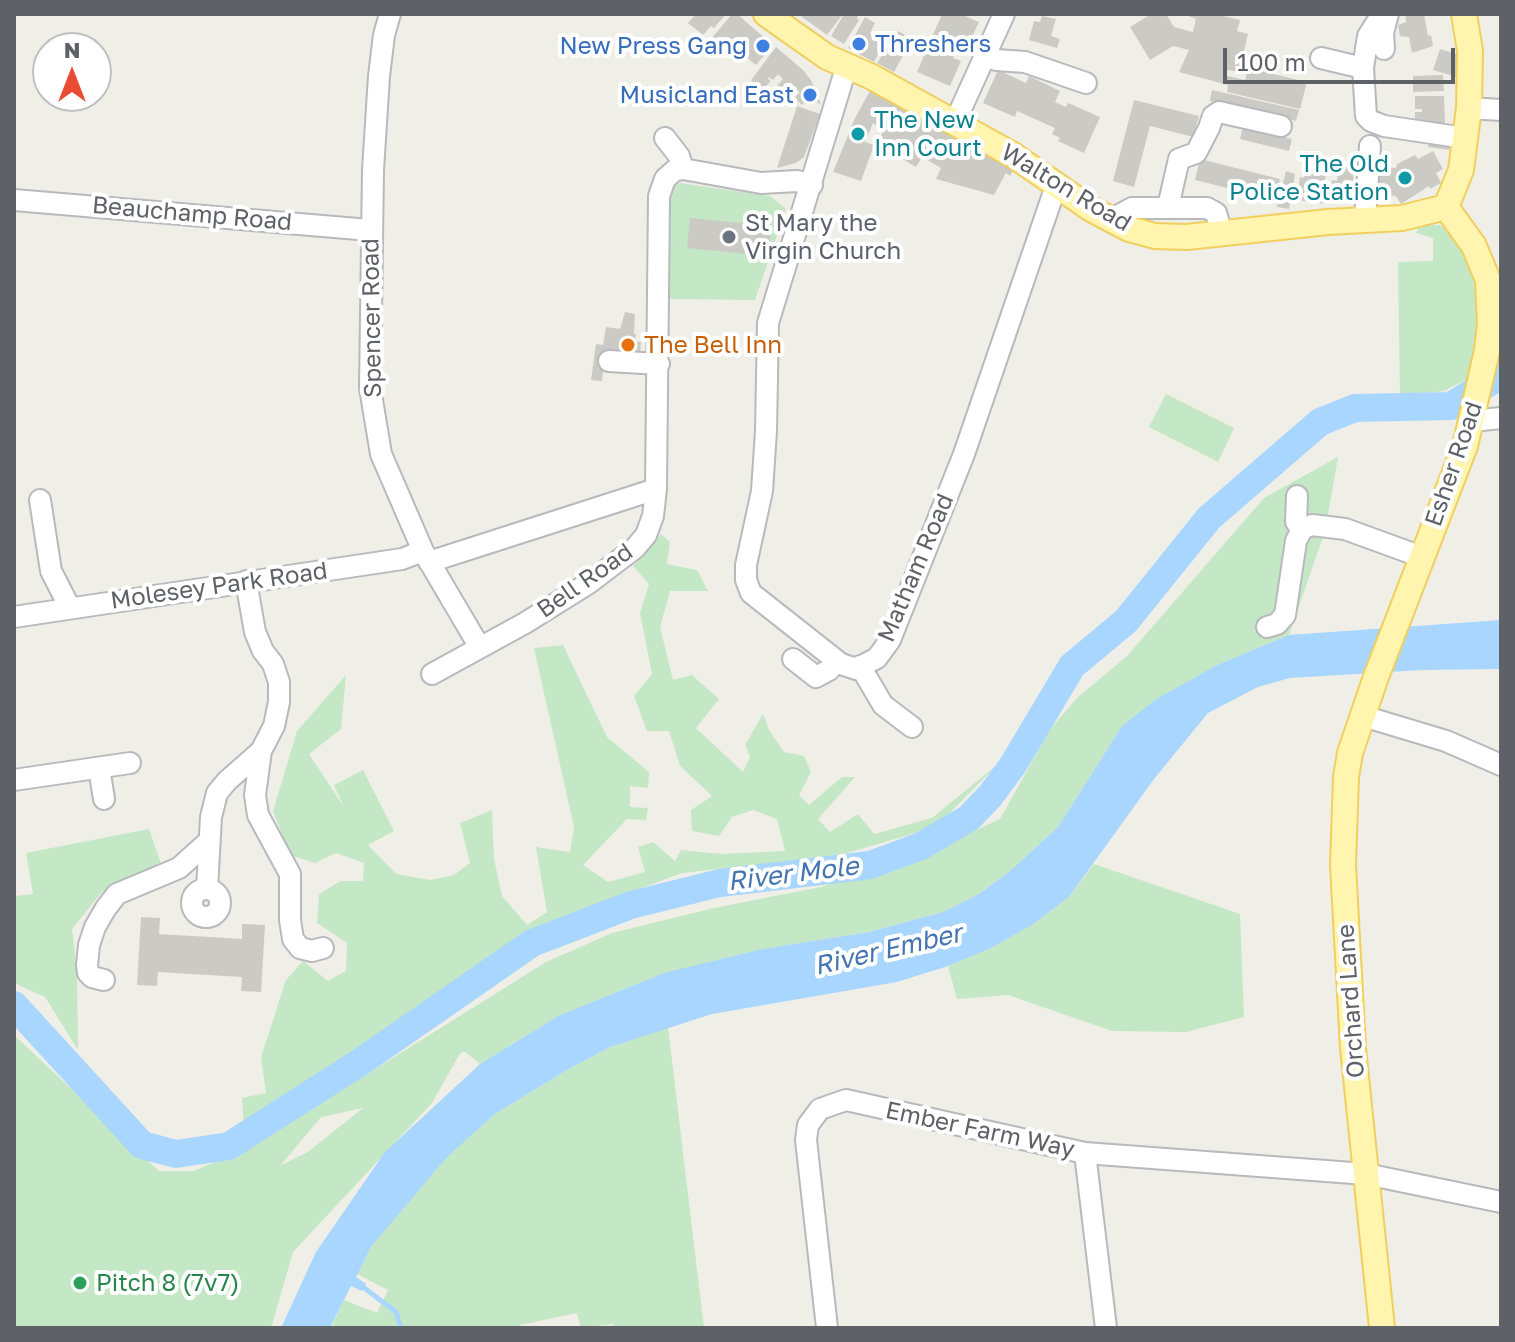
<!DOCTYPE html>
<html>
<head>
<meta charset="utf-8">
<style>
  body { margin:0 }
  #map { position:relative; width:1515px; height:1342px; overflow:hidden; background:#f0efe7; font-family:"Golos Text",sans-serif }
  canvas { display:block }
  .frame { position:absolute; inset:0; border:16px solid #5e6267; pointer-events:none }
  .north { position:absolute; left:32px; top:32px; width:80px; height:80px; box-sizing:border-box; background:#fff; border:2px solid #bfc0c2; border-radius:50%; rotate:0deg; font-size:22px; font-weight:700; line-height:32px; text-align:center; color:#5e6267 }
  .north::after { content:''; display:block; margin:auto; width:28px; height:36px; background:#e94b35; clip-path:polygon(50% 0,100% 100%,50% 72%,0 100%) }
  .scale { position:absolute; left:1223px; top:48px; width:232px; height:36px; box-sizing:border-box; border:4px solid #5e6267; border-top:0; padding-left:10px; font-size:24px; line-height:28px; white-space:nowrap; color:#5e6267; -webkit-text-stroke:6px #fff; paint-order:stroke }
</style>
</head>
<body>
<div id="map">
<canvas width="1515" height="1342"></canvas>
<div class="frame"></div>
<div class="north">N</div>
<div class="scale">100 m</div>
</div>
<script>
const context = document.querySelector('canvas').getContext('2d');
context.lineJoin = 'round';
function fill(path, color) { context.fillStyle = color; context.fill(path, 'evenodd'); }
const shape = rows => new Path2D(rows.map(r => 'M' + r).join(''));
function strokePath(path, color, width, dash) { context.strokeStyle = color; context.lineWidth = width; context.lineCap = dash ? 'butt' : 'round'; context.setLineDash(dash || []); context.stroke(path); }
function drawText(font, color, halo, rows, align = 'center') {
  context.font = font + ' "Golos Text",sans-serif'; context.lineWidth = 8; context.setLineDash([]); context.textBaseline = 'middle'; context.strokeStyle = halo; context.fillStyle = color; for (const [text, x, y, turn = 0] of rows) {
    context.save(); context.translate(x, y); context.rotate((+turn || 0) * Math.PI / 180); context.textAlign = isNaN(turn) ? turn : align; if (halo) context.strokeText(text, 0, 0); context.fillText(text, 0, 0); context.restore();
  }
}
const green = shape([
  [680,183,770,196,786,209,755,300,668,299,666,191],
  [1420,225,1440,225,1456,234,1474,274,1480,317,1473,376,1444,391,1400,396,1398,262,1433,261,1433,238,1416,233],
  [1166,394,1234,428,1218,462,1149,427],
  [1338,457,1325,531,1289,635,1217,665,1122,726,1058,827,1010,871,979,894,943,912,869,932,763,949,558,1016,480,1064,464,1051,459,1055,432,1103,293,1252,271,1328,14,1328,14,1035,159,1171,194,1171,257,1143,546,962,612,933,714,908,821,887,921,855,1000,819,1051,728,1078,697,1127,656,1264,498],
  [363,1108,309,1151,280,1166,321,1117],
  [661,534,670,542,667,564,697,570,708,591,670,591,660,627,673,680,692,675,719,699,696,728,743,772,750,757,745,745,763,714,769,730,784,752,804,756,811,772,799,795,809,805,842,777,855,777,818,819,830,832,858,814,874,834,932,818,998,764,936,827,837,856,682,873,539,926,244,1127,242,1098,266,1093,261,1057,286,980,303,961,328,981,346,971,347,943,317,923,319,894,341,881,363,881,364,863,336,853,315,863,290,855,273,811,297,731,346,675,341,729,309,754,344,807,334,785,363,770,394,831,368,845,396,874,430,880,454,875,470,863,460,823,492,810,494,859,502,896,527,925,547,912,536,847,570,852,574,827,534,648,563,645,607,737,649,772,648,788,630,786,630,807,648,808,646,820,627,819,583,865,608,882,645,872,638,847,653,842,675,861,681,850,721,854,785,851,777,819,753,810,732,817,719,836,692,831,691,810,712,796,680,766,669,731,647,731,634,696,652,674,640,613,649,584,633,566],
  [149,829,163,869,102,892,72,929,77,971,78,1050,45,997,14,983,14,896,33,894,26,853],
  [1094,864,1240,914,1244,1017,1186,1032,1112,1031,1008,995,957,999,948,966,991,948,1032,925,1069,897],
  [668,1027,704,1328,614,1328,613,1324,581,1328,577,1313,520,1325,521,1328,331,1328,344,1300,377,1313,388,1290,357,1274,371,1247,447,1156,495,1114,567,1070,610,1047]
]);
const water = shape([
  [1501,620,1501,669,1423,670,1290,678,1258,687,1208,713,1154,779,1069,897,1032,925,991,948,948,966,897,982,712,1014,610,1047,567,1070,495,1114,447,1157,371,1247,356,1277,366,1284,362,1291,351,1286,330,1328,281,1328,316,1252,385,1152,480,1064,558,1016,664,973,763,949,869,932,943,912,979,894,1010,871,1058,827,1122,726,1155,700,1217,665,1289,635]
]);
const stream = shape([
  [359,1284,396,1312,401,1328]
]);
const river = shape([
  [14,1005,142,1145,176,1154,229,1146,362,1061,532,943,631,905,720,883,870,865,921,846,969,818,990,796,1013,765,1072,666,1126,621,1209,518,1320,422,1355,408,1451,406,1501,375]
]);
const building = shape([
  [696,14,726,14,714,28,711,26,703,35,688,23],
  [732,14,737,14,773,45,756,65,745,56,742,61,723,45,715,53,706,45],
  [798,14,843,14,827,35],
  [844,14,859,14,857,18,859,20,844,44,831,36],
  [942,14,960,14,979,22,967,48,959,45,953,58,961,61,950,86,917,72],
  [1151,14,1166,14,1174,27,1193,32,1196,19,1183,14,1224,14,1223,16,1240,20,1237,31,1248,34,1239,72,1228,70,1223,75,1245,80,1248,68,1307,82,1300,109,1227,92,1228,85,1179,72,1189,50,1173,46,1150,60,1130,27],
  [1405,14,1424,14,1428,36,1431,35,1433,46,1412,53,1409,37,1400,36,1398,25,1406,22],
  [1042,16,1056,19,1051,36,1060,39,1057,48,1029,40,1034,21,1040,22],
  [865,17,875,23,870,33,872,37,884,44,874,62,848,48],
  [898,31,912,39,894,72,877,63],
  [776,47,803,70,811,80,821,104,808,99,802,105,794,98,800,92,790,85,784,92,777,86,783,79,778,74,773,80,769,77,768,79,771,81,762,90,751,80],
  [1440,49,1460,55,1460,78,1433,70],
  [998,70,1026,83,1029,76,1060,91,1055,102,1066,107,1068,103,1100,117,1084,153,1058,141,1060,138,1052,134,1055,128,1017,111,1015,117,983,103],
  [1443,75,1444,91,1413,92,1413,76],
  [871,89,957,140,977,150,979,148,1014,169,1010,176,1006,173,994,195,936,179,941,168,922,157,916,167,899,157,902,151,879,138,884,131,873,123,865,142,874,145,861,181,833,172,855,118],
  [1212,90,1299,110,1296,121,1210,101],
  [1415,96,1444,96,1445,124,1415,124,1415,112,1422,112,1422,109,1415,109],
  [1134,100,1199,116,1193,137,1150,126,1134,187,1113,181],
  [797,106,820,114,804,157,796,163,777,168],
  [1243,127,1292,139,1289,151,1240,139],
  [1423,135,1451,139,1449,150,1428,147,1429,144,1421,143],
  [1433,151,1443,169,1436,173,1441,183,1430,189,1429,186,1401,204,1396,196,1387,195,1386,203,1371,202,1373,167,1396,168,1397,164,1415,155,1418,159],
  [1307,158,1327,160,1325,180,1329,181,1326,204,1297,200,1300,177,1304,178],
  [1200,159,1280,179,1275,200,1195,180],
  [1338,166,1354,168,1353,183,1356,183,1355,202,1330,200,1332,180,1337,181],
  [1286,171,1295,174,1289,209,1277,207],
  [690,218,771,226,768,256,687,248],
  [625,312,635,314,634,334,636,334,635,341,641,342,640,354,605,352,602,381,591,380,596,344,603,345,606,327,620,329],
  [141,917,160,918,159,934,242,939,242,924,265,925,261,992,241,991,242,977,158,972,157,986,137,985]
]);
const minor = shape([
  [390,14,384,35,379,76,373,170,370,388,381,454,423,551,479,646],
  [1382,14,1368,36,1363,68,1366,116,1371,121,1384,126,1465,138],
  [1384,49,1383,33,1388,14],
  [985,53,996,60,1025,62,1086,83],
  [1321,58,1363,68],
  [847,65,768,323,766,431,762,491,746,565,746,580,751,593,841,664,856,669,877,658,890,640,964,454,1057,183],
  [1469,108,1501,110],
  [955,122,1004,14],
  [665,138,679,156,683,169],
  [14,200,370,230],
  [1168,207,1179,159,1196,153,1209,128,1213,116,1219,112,1281,126],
  [1110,220,1132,208,1207,208,1216,213,1222,233],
  [1365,220,1370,146],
  [609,361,659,364],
  [1472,421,1501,418],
  [1297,496,1296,522,1302,529],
  [40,500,51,571,70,608],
  [429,562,656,489],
  [14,617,402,559,423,551],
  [1267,627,1277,624,1285,615,1296,541,1302,529,1312,525,1345,529,1422,557],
  [793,659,816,677,829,670,836,661],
  [860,666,883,705,912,727],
  [432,674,525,623,589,583,635,548,646,535,653,516,656,489,659,196,665,179,675,170,683,169,761,183,797,181,812,185],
  [1363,716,1446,741,1501,765],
  [261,751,255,795,258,815,290,874,290,920,293,939,300,948,312,951,323,948],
  [99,768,104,799],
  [14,780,130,763],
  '192 903a14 14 0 1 1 28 0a14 14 0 1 1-28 0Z',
  [207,889,211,817,217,793,227,781,261,751,274,726,279,702,279,682,273,664,263,651,255,632,246,581],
  [104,980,92,977,88,973,87,965,89,945,95,927,106,908,117,894,179,868,209,841],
  [1085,1153,1106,1328],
  [827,1328,806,1140,808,1125,820,1109,846,1100,1085,1153,1366,1174,1501,1202]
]);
const major = shape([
  [766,14,827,57,872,77,1013,155,1091,209,1129,229,1155,236,1187,237,1328,222,1402,218,1446,207],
  [1446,207,1461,170,1469,108,1470,51,1464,14],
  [1382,1328,1353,1048,1343,865,1346,777,1350,753,1376,677,1465,446,1487,351,1490,324,1488,280,1474,246,1446,207]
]);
const markers = [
  [859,44,8,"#3f7fe0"],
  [763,46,8,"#3f7fe0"],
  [810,95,8,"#3f7fe0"],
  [858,134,8,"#0f9aa8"],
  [1405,178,8,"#0f9aa8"],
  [729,237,8,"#6b7280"],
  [628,345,8,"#e8710a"],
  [80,1283,8,"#2e9e5b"]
];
const shopNames = [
  ["Threshers",875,44,"left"],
  ["New Press Gang",747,46],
  ["Musicland East",794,95]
];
const cultureNames = [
  ["The New",874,120],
  ["Inn Court",874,148],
  ["The Old",1389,164,"right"],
  ["Police Station",1389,192,"right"]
];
const streetNames = [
  ["Walton Road",1066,188,31],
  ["Beauchamp Road",192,214,5],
  ["Spencer Road",372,318,-91],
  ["Esher Road",1454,464,-71],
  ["Matham Road",916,568,-67],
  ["Bell Road",585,581,-35],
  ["Molesey Park Road",219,586,-8],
  ["Orchard Lane",1351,1001,-94],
  ["Ember Farm Way",980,1130,12]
];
const worshipNames = [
  ["St Mary the",745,223],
  ["Virgin Church",745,251]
];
const foodNames = [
  ["The Bell Inn",644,345]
];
const leisureNames = [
  ["Pitch 8 (7v7)",96,1283]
];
const waterNames = [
  ["River Mole",793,874,-7],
  ["River Ember",888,950,-13]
];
fill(green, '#c4e7c6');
fill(water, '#a9d6ff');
strokePath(stream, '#a9d6ff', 5);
strokePath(river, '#a9d6ff', 28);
fill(building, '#cccac4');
strokePath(minor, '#b7b9bd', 24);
strokePath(major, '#f1cf5f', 28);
strokePath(minor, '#fff', 20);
strokePath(major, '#fff5ae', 24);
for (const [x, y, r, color] of markers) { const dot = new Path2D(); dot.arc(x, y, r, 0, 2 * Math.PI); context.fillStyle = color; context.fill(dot); strokePath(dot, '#fff', 3); }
drawText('24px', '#366cbe', '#fff', shopNames, 'right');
drawText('24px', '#0d838f', '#fff', cultureNames, 'left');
drawText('24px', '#5e6267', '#fff', streetNames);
drawText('24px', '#5b616d', '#fff', worshipNames, 'left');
drawText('24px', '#c56008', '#fff', foodNames, 'left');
drawText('24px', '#27864d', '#fff', leisureNames, 'left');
drawText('italic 26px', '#4475b2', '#fff', waterNames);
</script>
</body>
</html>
